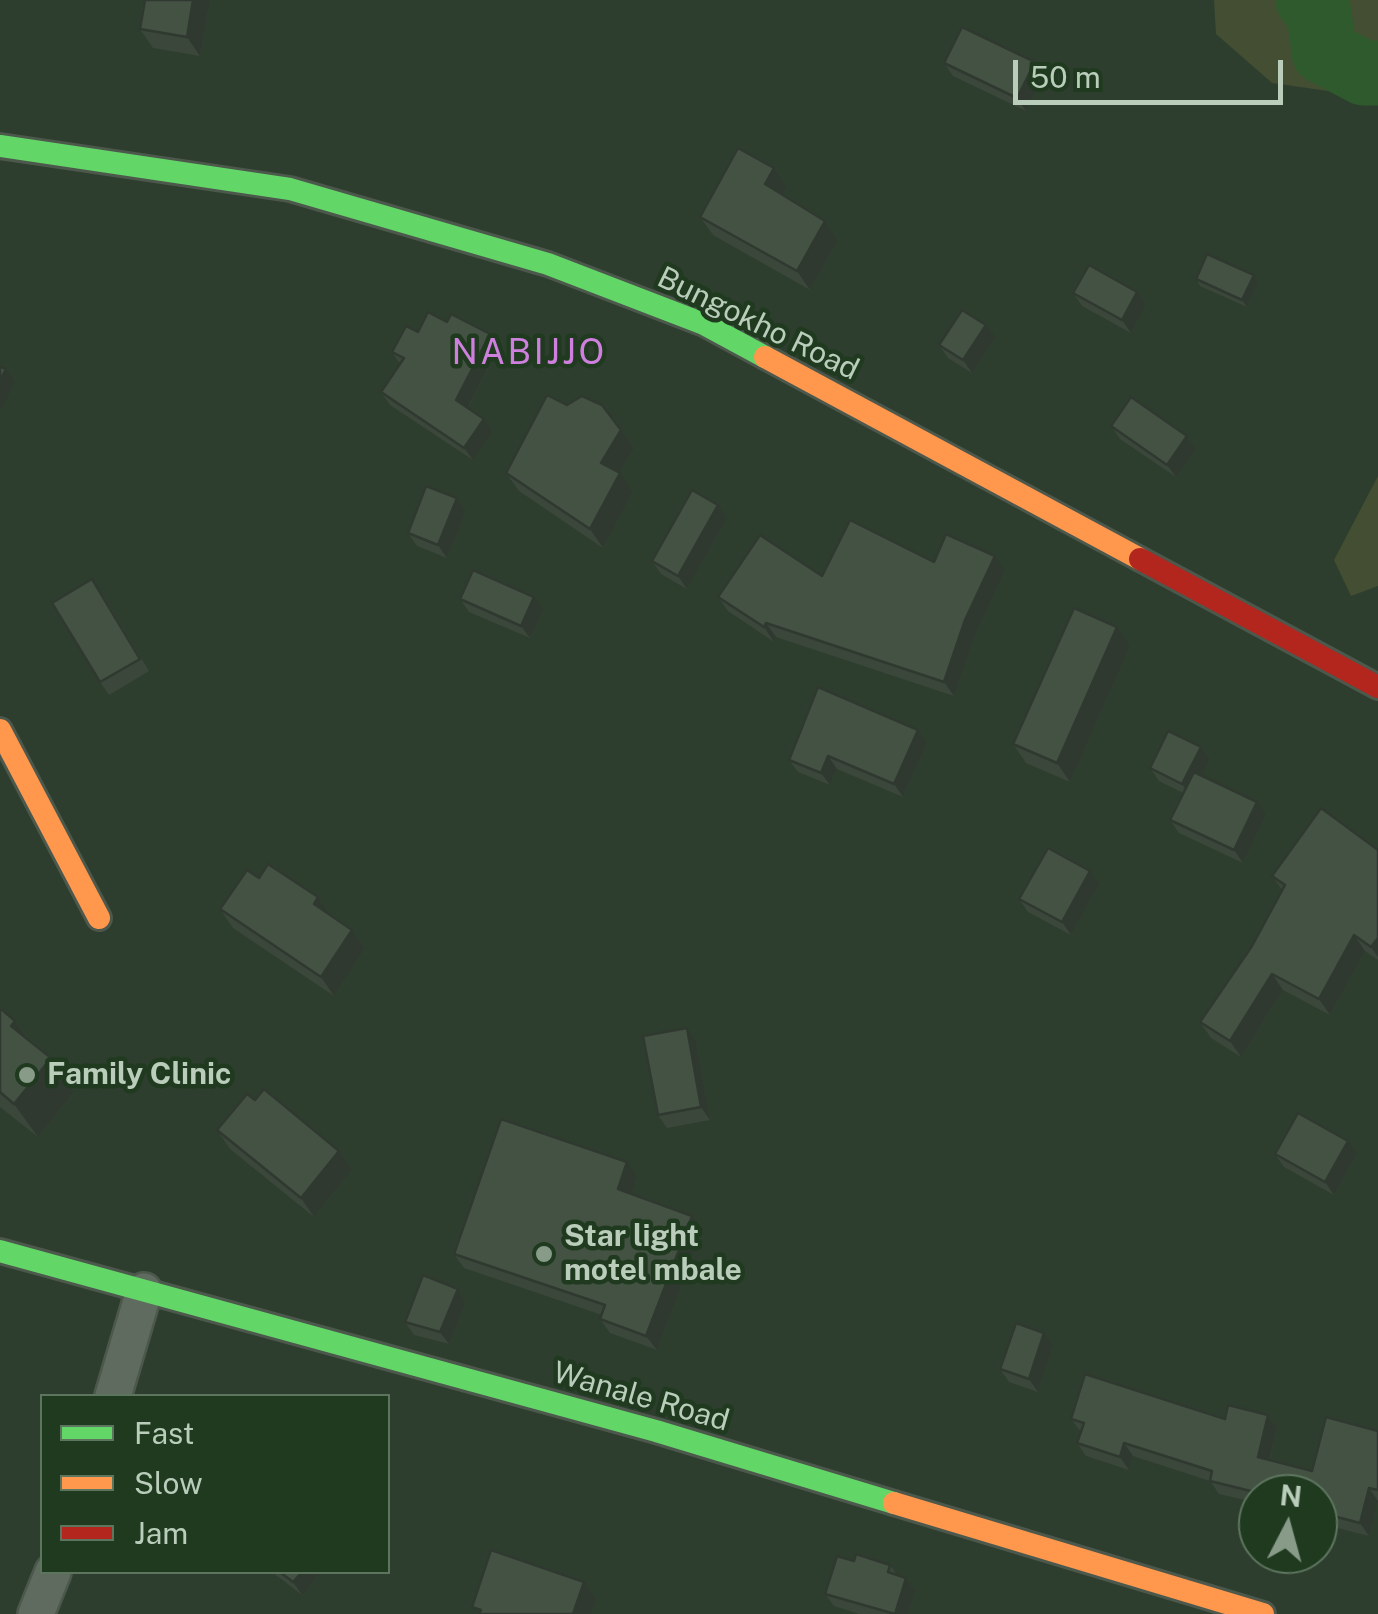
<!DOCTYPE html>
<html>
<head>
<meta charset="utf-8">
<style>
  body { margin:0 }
  #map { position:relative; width:1378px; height:1614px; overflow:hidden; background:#2e3e2e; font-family:"Public Sans",sans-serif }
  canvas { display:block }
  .legend { position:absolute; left:40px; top:1394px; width:350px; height:180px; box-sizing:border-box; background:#203a20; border:2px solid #5d755e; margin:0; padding:12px 18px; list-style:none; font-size:30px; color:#b9cdba }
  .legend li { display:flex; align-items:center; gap:20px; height:50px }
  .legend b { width:50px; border:2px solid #5d755e }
  .north { position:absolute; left:1238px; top:1474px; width:100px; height:100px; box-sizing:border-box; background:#203a20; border:2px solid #5d755e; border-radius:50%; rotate:6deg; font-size:28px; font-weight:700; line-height:40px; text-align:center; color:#b9cdba }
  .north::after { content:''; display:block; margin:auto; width:35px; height:45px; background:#889b89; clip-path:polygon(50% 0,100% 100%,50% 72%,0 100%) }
  .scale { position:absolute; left:1013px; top:60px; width:270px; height:45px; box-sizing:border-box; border:5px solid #b9cdba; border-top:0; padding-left:12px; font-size:30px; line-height:35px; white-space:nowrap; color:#b9cdba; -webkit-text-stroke:8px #203a20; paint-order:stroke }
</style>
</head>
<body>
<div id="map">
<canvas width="1378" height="1614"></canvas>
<ul class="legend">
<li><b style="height:12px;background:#63d668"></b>Fast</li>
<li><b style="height:12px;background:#ff974d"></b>Slow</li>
<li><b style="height:12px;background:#b3261e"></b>Jam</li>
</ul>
<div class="north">N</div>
<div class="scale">50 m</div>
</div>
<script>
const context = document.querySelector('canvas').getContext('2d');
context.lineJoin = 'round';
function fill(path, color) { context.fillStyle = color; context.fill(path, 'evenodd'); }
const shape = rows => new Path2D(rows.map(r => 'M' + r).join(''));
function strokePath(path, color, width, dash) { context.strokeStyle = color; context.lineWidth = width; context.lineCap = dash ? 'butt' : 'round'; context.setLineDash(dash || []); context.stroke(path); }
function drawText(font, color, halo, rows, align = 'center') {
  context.font = font + ' "Public Sans",sans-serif'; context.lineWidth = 9; context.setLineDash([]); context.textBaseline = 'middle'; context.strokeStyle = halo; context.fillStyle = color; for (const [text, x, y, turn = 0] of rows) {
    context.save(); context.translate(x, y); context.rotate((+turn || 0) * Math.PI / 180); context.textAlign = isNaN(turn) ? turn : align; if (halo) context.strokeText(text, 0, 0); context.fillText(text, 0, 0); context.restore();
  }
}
const green = shape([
  [1214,0,1378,0,1378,103,1363,96,1272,83,1216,34],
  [1378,476,1378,586,1351,596,1334,560]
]);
const river = shape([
  [1308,0,1319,13,1324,52,1364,73,1378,73]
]);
const street = shape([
  [113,1396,144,1291],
  [36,1614,53,1572]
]);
const fast = shape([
  [0,146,290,189,548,264,704,324,765,357],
  [0,1251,656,1431,894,1503]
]);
const slow = shape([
  [765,357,1140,559],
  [0,730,99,918],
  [894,1503,1263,1614]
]);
const jam = shape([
  [1140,559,1378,687]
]);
const wall = shape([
  [145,0,210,0,200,56,153,48,140,29],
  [944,63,1044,75,1026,111,953,76],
  [774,168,787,187,783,195,825,221,838,240,810,290,713,235,700,217],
  [1254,275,1258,282,1247,307,1200,286,1196,279],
  [1073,293,1146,305,1131,333,1082,306],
  [418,332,490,334,499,346,468,408,484,419,493,431,473,460,390,405,381,392,400,364,392,352],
  [995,337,972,373,948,358,939,345],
  [1111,426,1187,436,1196,449,1176,477,1120,439],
  [634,449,619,473,633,492,603,548,519,491,506,473],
  [457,498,466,511,447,558,417,546,408,533],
  [727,518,687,589,661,574,652,561],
  [934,562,1005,571,975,635,954,696,776,637,774,642,728,611,718,597,822,576],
  [101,591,149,671,109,695,100,682],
  [460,599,543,610,530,638,469,612],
  [1130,646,1070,782,1026,763,1013,744],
  [927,743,903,797,837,769,830,785,798,772,789,760],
  [1210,760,1202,776,1266,815,1243,863,1179,833,1170,820,1183,793,1159,781,1150,768],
  [1378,850,1378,960,1365,951,1330,1015,1283,990,1241,1057,1211,1038,1200,1022,1252,946,1282,890,1272,876],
  [259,878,318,897,331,916,352,930,365,949,334,996,233,928,220,909],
  [1099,884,1071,935,1028,912,1019,899],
  [0,1008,15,1021,31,1042,74,1092,38,1137,0,1107],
  [696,1041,710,1120,667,1128,658,1115],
  [255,1100,339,1151,352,1170,314,1217,230,1149,217,1130],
  [1357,1153,1334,1195,1284,1167,1275,1154],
  [637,1177,631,1194,702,1231,657,1350,610,1333,600,1319,602,1315,464,1268,454,1254],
  [458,1289,466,1302,449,1344,414,1335,405,1322],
  [1053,1345,1038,1392,1009,1382,1000,1369],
  [1268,1415,1277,1428,1270,1460,1312,1471,1378,1431,1378,1501,1369,1536,1318,1523,1318,1494,1258,1494,1258,1503,1219,1494,1210,1481,1133,1456,1129,1470,1086,1456,1077,1443,1081,1432,1071,1419,1225,1419],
  [854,1561,890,1565,897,1575,906,1578,915,1591,908,1614,859,1614,834,1606,825,1594],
  [272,1572,321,1572,302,1595]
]);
const shadedWall = shape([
  [193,0,210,0,200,56,187,37],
  [1035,62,1044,75,1026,111,1017,98],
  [774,168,787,187,778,203,765,184],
  [825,221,838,240,810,290,797,271],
  [1254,275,1258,282,1247,307,1242,300],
  [1137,292,1146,305,1131,333,1122,320],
  [986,325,995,337,972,373,963,360],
  [490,334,499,346,465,413,456,400],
  [6,369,15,382,0,411,0,380],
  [484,419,493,431,473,460,464,448],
  [621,430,634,449,614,481,601,463],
  [1187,436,1196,449,1176,477,1167,465],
  [620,473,633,492,603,548,590,529],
  [457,498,466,511,447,558,438,545],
  [718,505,727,518,687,589,678,576],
  [995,556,1005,571,975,635,954,696,944,682,965,620],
  [534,597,543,610,530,638,521,626],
  [766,623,776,637,774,642,764,627],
  [1117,627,1130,646,1070,782,1057,763],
  [918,730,927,743,903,797,894,784],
  [1201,747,1210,760,1191,797,1182,784],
  [828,756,837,769,830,785,821,773],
  [1257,802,1266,815,1243,863,1234,850],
  [1090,871,1099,884,1071,935,1062,922],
  [318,897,331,916,314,904],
  [352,930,365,949,334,996,321,977],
  [1354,935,1365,951,1330,1015,1319,999],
  [1378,938,1378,957,1371,947],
  [1272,974,1283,990,1241,1057,1230,1041],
  [15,1021,39,1054,11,1026],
  [687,1028,696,1041,710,1120,701,1107],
  [51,1058,74,1092,38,1137,14,1104],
  [1348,1141,1357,1153,1334,1195,1325,1182],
  [339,1151,352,1170,314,1217,301,1198],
  [627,1162,637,1177,628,1203,618,1189],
  [692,1216,702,1231,657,1350,646,1336],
  [458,1289,466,1302,449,1344,440,1332],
  [1044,1333,1053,1345,1038,1392,1029,1379],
  [1268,1415,1277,1428,1267,1470,1258,1457],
  [1124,1443,1133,1456,1129,1470,1120,1457],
  [1369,1488,1378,1501,1369,1536,1360,1523],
  [302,1572,321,1572,302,1595,293,1582],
  [906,1578,915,1591,908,1614,895,1614],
  [584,1582,596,1599,591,1614,573,1614]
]);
const building = shape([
  [145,0,193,0,187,37,140,29,145,0],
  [962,27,1035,62,1017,98,944,63,962,27],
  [738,148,774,168,765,184,825,221,797,271,700,217,738,148],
  [1207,254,1254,275,1242,300,1196,279,1207,254],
  [1089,265,1137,292,1122,320,1073,293,1089,265],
  [962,310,986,325,963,360,939,345,962,310],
  [428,312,447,322,451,314,490,334,456,400,484,419,464,448,381,392,404,358,392,352,406,326,418,332,428,312],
  [0,367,6,369,0,380,0,367],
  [547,395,567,405,582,396,602,405,621,430,601,463,620,473,590,529,506,473,547,395],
  [1131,397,1187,436,1167,465,1111,426,1131,397],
  [426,486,457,498,438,545,408,533,426,486],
  [692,490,718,505,678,576,652,561,692,490],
  [850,520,934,562,946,534,995,556,965,620,944,682,766,623,764,627,718,597,760,535,822,576,850,520],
  [473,570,534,597,521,626,460,599,473,570],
  [92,579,140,659,100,682,52,603,92,579],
  [1074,608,1117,627,1057,763,1013,744,1074,608],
  [818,687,918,730,894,784,828,756,821,773,789,760,818,687],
  [1168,731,1201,747,1182,784,1150,768,1168,731],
  [1194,772,1257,802,1234,850,1170,820,1194,772],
  [1321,808,1378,850,1378,938,1371,947,1354,935,1319,999,1272,974,1230,1041,1200,1022,1252,946,1285,885,1272,876,1321,808],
  [1048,848,1090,871,1062,922,1019,899,1048,848],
  [268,864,318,897,314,904,352,930,321,977,220,909,247,870,259,878,268,864],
  [0,1008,15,1021,11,1026,51,1058,14,1104,0,1092,0,1008],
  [687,1028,701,1107,658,1115,643,1036,687,1028],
  [264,1089,339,1151,301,1198,217,1130,247,1094,255,1100,264,1089],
  [1298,1113,1348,1141,1325,1182,1275,1154,1298,1113],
  [501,1119,627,1162,618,1189,692,1216,646,1336,600,1319,605,1305,454,1254,501,1119],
  [423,1275,458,1289,440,1332,405,1322,423,1275],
  [1016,1323,1044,1333,1029,1379,1000,1369,1016,1323],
  [1085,1374,1225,1419,1228,1405,1268,1415,1258,1457,1312,1471,1326,1417,1378,1431,1378,1490,1369,1488,1360,1523,1318,1512,1318,1494,1263,1494,1210,1481,1212,1471,1124,1443,1120,1457,1077,1443,1084,1423,1071,1419,1085,1374],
  [491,1550,584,1582,573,1614,479,1614,481,1610,472,1607,491,1550],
  [856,1554,890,1565,888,1572,906,1578,895,1614,825,1594,837,1556,854,1561,856,1554],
  [280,1572,302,1572,293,1582,280,1572]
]);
const markers = [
  [27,1075,10,"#889b89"],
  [544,1254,10,"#889b89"]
];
const streetNames = [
  ["Bungokho Road",758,324,26],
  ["Wanale Road",641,1397,16]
];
const poiNames = [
  ["Family Clinic",47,1075],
  ["Star light",564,1237],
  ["motel mbale",564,1271]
];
const quarterNames = [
  ["NABIJJO",529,353]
];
fill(green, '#434e32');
strokePath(river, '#2f5a2e', 65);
strokePath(street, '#4c584c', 40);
strokePath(fast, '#4c584c', 28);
strokePath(slow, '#4c584c', 28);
strokePath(jam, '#4c584c', 28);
strokePath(street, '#5f6b5f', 35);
strokePath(fast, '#63d668', 22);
strokePath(slow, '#ff974d', 22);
strokePath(jam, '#b3261e', 22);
fill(wall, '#3a473a');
fill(shadedWall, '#303930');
fill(building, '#445244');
strokePath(building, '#303930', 2.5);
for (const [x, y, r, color] of markers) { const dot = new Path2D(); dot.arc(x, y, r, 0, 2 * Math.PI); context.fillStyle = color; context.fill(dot); strokePath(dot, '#203a20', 4); }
drawText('30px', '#b9cdba', '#203a20', streetNames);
drawText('bold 30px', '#b9cdba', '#203a20', poiNames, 'left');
context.letterSpacing = '2.5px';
drawText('35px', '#cf80df', '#203a20', quarterNames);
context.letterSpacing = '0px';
</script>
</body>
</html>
